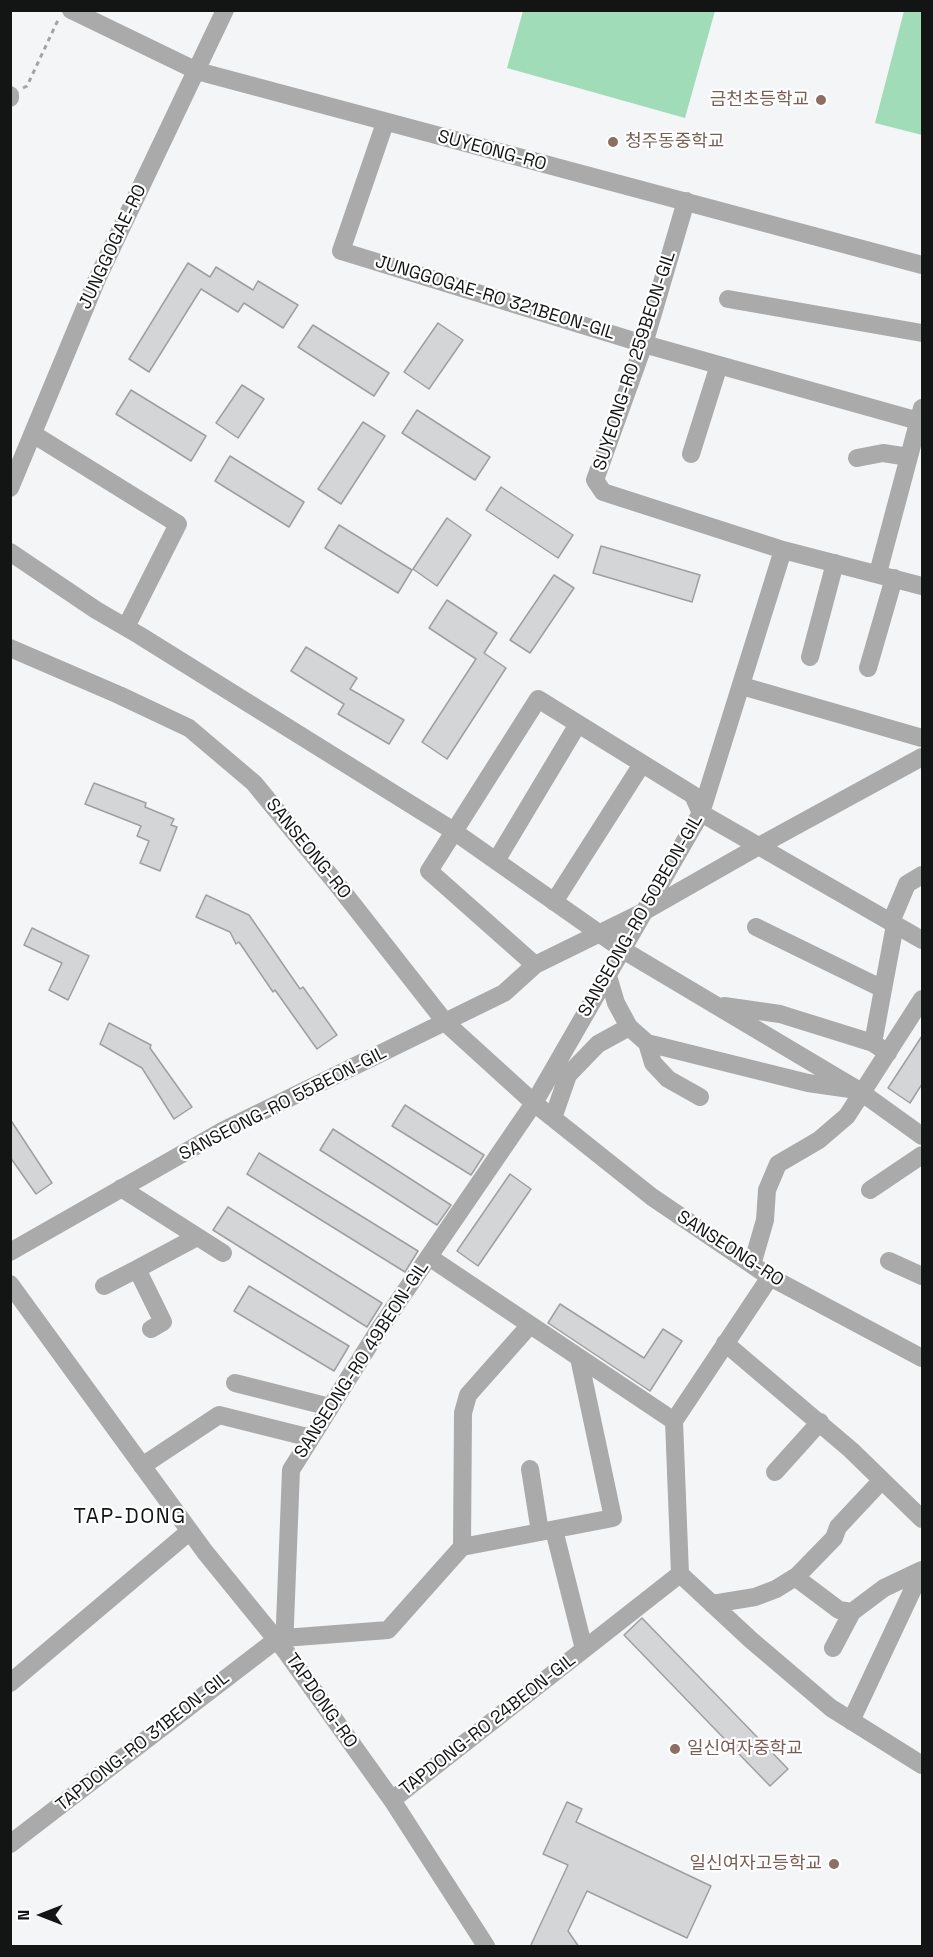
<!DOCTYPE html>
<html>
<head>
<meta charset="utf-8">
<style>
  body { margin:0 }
  #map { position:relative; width:933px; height:1957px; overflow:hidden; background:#f4f5f7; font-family:"Space Grotesk",sans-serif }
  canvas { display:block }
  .frame { position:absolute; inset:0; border:12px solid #131414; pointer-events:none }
  .north { position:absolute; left:12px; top:1885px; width:60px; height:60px; -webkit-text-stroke:4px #fff; paint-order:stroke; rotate:270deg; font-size:16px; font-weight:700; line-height:24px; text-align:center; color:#131414 }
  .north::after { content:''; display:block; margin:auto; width:21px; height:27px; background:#131414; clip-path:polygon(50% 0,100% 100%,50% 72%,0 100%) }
</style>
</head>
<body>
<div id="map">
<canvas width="933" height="1957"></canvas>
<div class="frame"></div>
<div class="north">N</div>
</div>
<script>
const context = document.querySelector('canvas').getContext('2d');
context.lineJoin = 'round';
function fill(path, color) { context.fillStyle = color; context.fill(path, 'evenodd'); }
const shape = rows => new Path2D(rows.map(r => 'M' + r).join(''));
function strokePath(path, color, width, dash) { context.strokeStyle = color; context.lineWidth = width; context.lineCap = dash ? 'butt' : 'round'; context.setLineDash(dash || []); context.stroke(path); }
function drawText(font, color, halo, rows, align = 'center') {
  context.font = font + ' "Space Grotesk","Noto Sans KR",sans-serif'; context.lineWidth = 4.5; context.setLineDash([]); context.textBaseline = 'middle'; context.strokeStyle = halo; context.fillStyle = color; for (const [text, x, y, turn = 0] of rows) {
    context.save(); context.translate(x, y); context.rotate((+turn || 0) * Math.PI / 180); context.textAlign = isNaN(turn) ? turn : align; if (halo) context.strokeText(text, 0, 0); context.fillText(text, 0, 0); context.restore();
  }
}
const green = shape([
  [523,11,715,11,685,118,507,68],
  [904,11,922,11,922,135,875,123]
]);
const building = shape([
  [188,263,210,277,216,267,253,290,258,281,298,305,283,328,244,303,238,312,201,289,149,372,129,359,188,263],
  [438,323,463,340,429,389,404,372,438,323],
  [313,325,389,373,374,396,298,347,313,325],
  [242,385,264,399,238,438,216,423,242,385],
  [131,390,206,436,191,461,116,414,131,390],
  [417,410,490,457,475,480,402,433,417,410],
  [363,422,385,436,341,504,318,489,363,422],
  [230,456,304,502,289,527,215,481,230,456],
  [501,487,573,535,558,558,486,510,501,487],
  [447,518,471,535,437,586,413,569,447,518],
  [339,525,412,570,398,593,325,548,339,525],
  [601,546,700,575,692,602,593,573,601,546],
  [554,575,574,588,530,653,510,640,554,575],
  [447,600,497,633,484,653,506,668,447,759,422,742,476,659,429,628,447,600],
  [306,647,357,678,350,689,404,720,389,744,338,714,344,704,291,671,306,647],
  [94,783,146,803,145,807,174,819,171,825,177,827,160,871,140,863,149,841,137,836,141,826,85,804,94,783],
  [206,895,249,915,300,989,303,987,337,1035,317,1049,275,990,273,992,239,942,236,944,230,932,196,917,206,895],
  [32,928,89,956,68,1000,49,990,62,963,24,945,32,928],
  [109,1023,151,1045,150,1048,192,1107,174,1119,142,1068,100,1044,109,1023],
  [922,1036,922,1084,910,1103,888,1088,922,1036],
  [405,1105,484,1155,471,1175,392,1126,405,1105],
  [10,1119,52,1183,36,1194,10,1157,10,1119],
  [333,1129,451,1205,437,1225,320,1150,333,1129],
  [259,1153,418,1251,405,1272,247,1174,259,1153],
  [510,1174,531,1189,478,1266,457,1251,510,1174],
  [228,1207,382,1303,367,1327,213,1230,228,1207],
  [249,1286,349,1346,334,1371,234,1311,249,1286],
  [560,1304,644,1358,663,1329,682,1341,650,1391,548,1323,560,1304],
  [642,1618,788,1769,770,1786,624,1635,642,1618],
  [567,1802,582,1809,576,1822,711,1886,687,1938,587,1891,568,1931,579,1947,530,1947,568,1865,543,1854,567,1802]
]);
const path = shape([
  [23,88,27,86,58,20]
]);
const minor = shape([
  [71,10,197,71,922,265],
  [10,95,10,98],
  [385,123,341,251,644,344,922,422],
  [686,201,644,344,595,480,603,492,783,550,922,586],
  [728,299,922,333],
  [33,434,178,524,126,627],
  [691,454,719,365],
  [857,458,883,453,909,457],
  [10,488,97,279,225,10],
  [10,552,96,610,139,635,452,830,623,950,858,1090,922,1136],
  [878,573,922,408],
  [10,648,119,695,189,728,254,783,336,883,446,1023,534,1103,652,1197,770,1277,922,1358],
  [810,657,835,563],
  [868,668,894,578],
  [742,686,922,738],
  [496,861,578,724],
  [554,902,642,764],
  [891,922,907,884,922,875],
  [756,927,883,989],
  [535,965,429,871,538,699,693,795,701,813,922,940],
  [608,976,616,1003,629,1027,647,1043,808,1083,850,1089],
  [724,1006,780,1014,873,1043,888,1053],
  [647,1043,653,1063,668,1079,700,1097],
  [873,1043,895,925],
  [553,1118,568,1075,598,1044,629,1027],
  [121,1188,223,1253],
  [870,1190,922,1155],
  [10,1252,224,1130,504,993,535,965,645,911,759,846,922,757],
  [429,1257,674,1421],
  [889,1261,922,1276],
  [752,1265,765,1220,767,1190,778,1164,819,1140,847,1116,922,999],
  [770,1277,674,1421,680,1574,751,1640,831,1708,922,1765],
  [10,1284,205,1552,284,1649,392,1800,486,1946],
  [104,1286,137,1269],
  [151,1329,163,1322,137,1269,197,1237],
  [725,1343,851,1450,922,1519],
  [235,1383,330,1407],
  [142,1466,219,1415,311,1438],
  [530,1469,540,1532],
  [775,1472,820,1422],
  [554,1530,584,1649],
  [462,1547,613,1518,579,1358],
  [795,1577,839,1610,852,1612,884,1588,922,1570],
  [712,1604,755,1597,776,1589,797,1576,834,1538,838,1527,882,1480],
  [284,1638,388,1630,462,1547,463,1413,468,1395,530,1325],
  [833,1648,852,1612],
  [284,1649,291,1470,378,1331,534,1103,701,813,783,550],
  [10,1683,190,1531],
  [851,1721,922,1570],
  [392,1800,680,1574],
  [10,1844,276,1640]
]);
const markers = [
  [821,100,6,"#8d6e63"],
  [613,142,6,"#8d6e63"],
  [675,1749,6,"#8d6e63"],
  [834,1864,6,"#8d6e63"]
];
const educationNames = [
  ["금천초등학교",809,100],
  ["청주동중학교",625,142,"left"],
  ["일신여자중학교",687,1749,"left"],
  ["일신여자고등학교",822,1864]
];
const streetNames = [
  ["SUYEONG-RO",492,151,15],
  ["JUNGGOGAE-RO",113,247,-65],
  ["JUNGGOGAE-RO 321BEON-GIL",495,298,17],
  ["SUYEONG-RO 259BEON-GIL",635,361,-72],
  ["SANSEONG-RO",308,849,51],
  ["SANSEONG-RO 50BEON-GIL",641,916,-60],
  ["SANSEONG-RO 55BEON-GIL",283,1104,-27],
  ["SANSEONG-RO",730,1249,33],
  ["SANSEONG-RO 49BEON-GIL",362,1360,-57],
  ["TAPDONG-RO",321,1701,55],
  ["TAPDONG-RO 24BEON-GIL",488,1725,-38],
  ["TAPDONG-RO 31BEON-GIL",143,1742,-38]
];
const quarterNames = [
  ["TAP-DONG",130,1517]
];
fill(green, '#a1dcb9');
fill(building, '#d4d5d6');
strokePath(building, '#9e9fa0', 1.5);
strokePath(path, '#a2a3a5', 3, [4.5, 4.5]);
strokePath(minor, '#aaa', 18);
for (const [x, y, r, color] of markers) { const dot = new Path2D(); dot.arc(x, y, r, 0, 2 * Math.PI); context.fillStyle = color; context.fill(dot); strokePath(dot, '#fff', 2); }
drawText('18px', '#785e54', '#fff', educationNames, 'right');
drawText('18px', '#131414', '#fff', streetNames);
context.letterSpacing = '1.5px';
drawText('21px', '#131414', '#fff', quarterNames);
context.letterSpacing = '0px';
</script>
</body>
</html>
